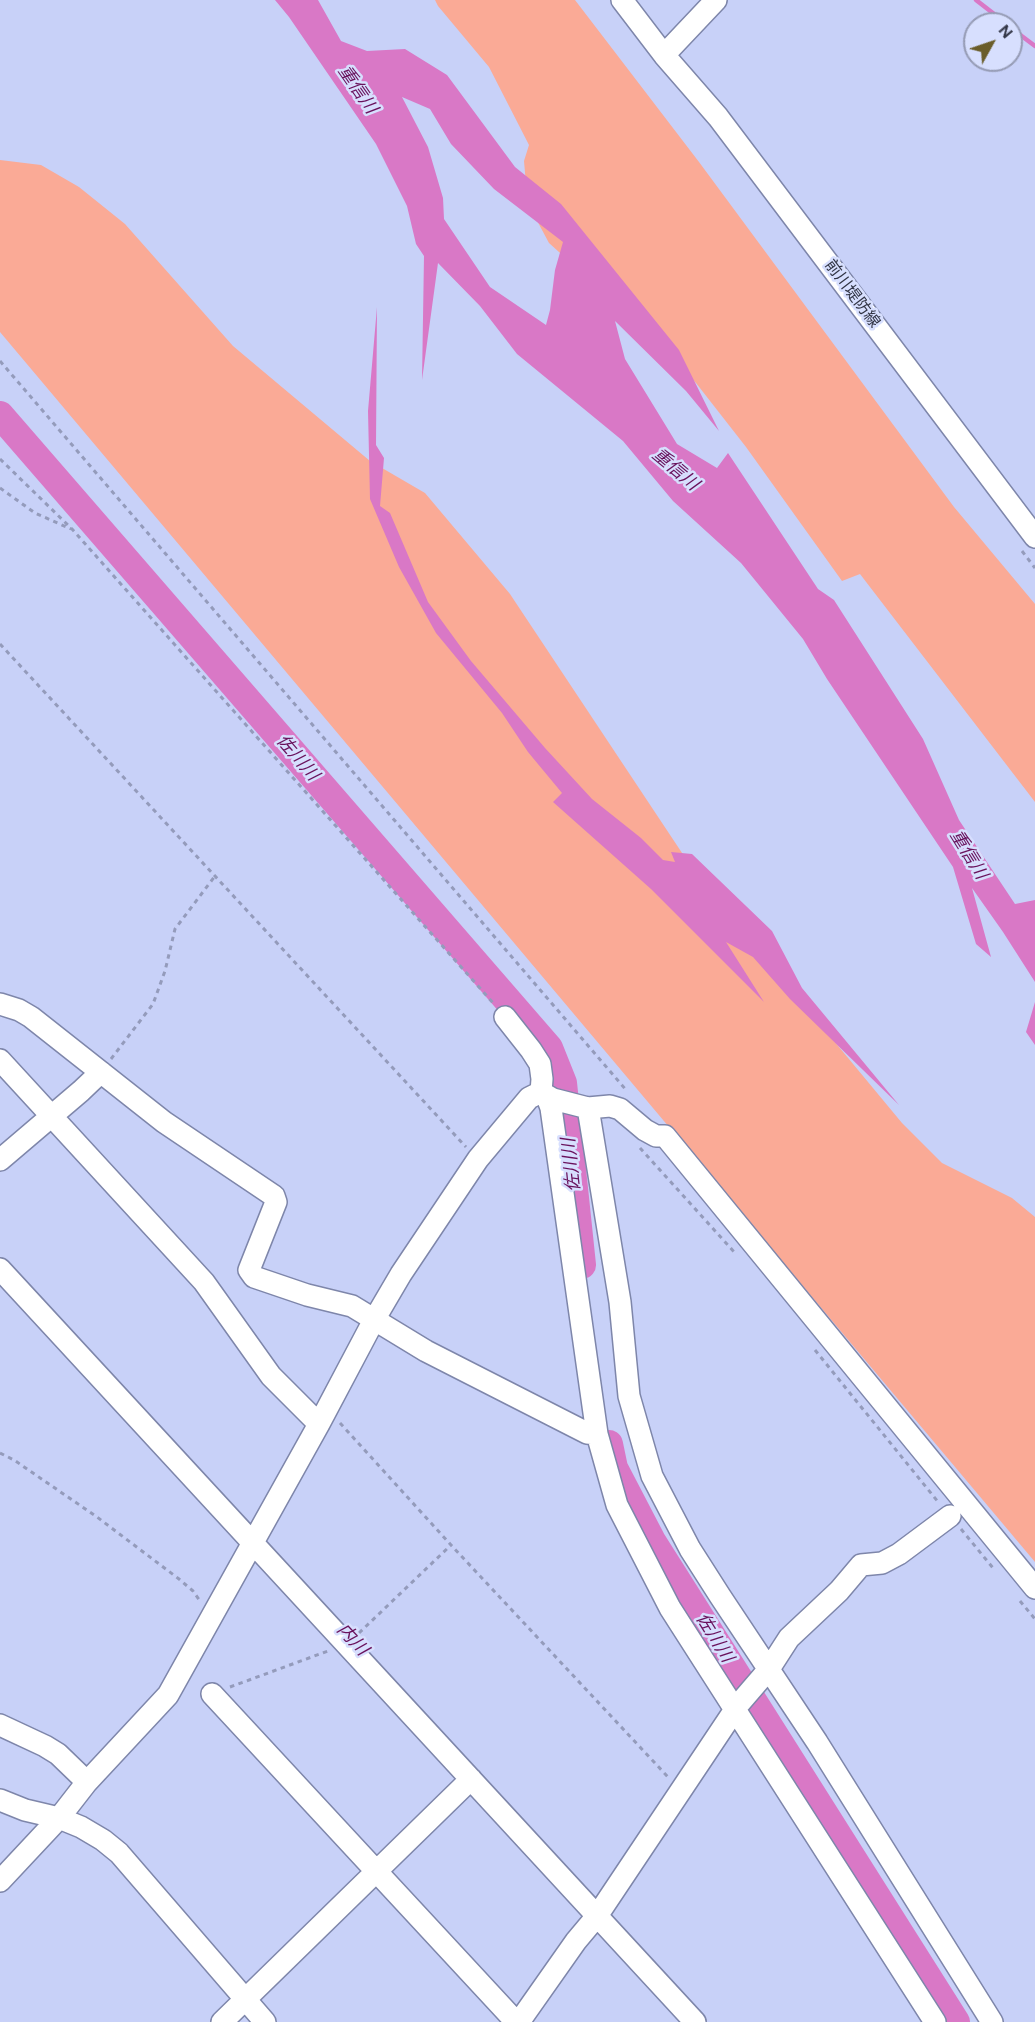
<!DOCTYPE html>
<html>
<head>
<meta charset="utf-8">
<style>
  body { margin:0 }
  #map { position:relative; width:1035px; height:2022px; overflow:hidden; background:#c8d1f8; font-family:"DM Sans",sans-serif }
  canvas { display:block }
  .north { position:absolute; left:963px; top:12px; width:60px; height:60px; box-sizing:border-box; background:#d7dffe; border:2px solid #959bb4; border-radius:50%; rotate:50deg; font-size:16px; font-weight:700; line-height:24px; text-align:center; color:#313444 }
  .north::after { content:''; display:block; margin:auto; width:21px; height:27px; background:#6a5d2a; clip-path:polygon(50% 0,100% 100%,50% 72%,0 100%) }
</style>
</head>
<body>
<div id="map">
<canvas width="1035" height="2022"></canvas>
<div class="north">N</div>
</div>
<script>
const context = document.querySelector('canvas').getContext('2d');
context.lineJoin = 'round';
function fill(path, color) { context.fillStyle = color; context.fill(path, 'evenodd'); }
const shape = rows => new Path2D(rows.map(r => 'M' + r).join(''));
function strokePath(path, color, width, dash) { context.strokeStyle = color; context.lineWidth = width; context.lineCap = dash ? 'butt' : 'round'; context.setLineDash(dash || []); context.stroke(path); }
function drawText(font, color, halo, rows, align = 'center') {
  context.font = font + ' "DM Sans","Noto Sans JP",sans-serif'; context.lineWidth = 5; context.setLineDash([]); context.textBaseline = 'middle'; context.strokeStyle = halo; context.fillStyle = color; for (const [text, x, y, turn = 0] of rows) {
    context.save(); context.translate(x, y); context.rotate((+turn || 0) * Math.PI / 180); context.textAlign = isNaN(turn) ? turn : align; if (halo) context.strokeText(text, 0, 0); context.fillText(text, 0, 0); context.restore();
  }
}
const green = shape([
  [435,0,575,0,699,162,954,507,1035,604,1035,802,860,574,842,581,746,447,696,383,600,289,549,243,534,215,526,184,524,161,529,145,489,67,438,6],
  [0,160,41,165,79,187,125,224,233,346,370,461,425,493,510,594,698,877,902,1123,942,1163,1012,1198,1035,1217,1035,1562,0,332]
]);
const water = shape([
  [275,0,318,0,341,41,367,51,405,49,447,75,515,167,561,204,679,350,719,431,686,391,615,321,625,359,677,444,717,468,728,453,818,589,834,600,923,739,959,820,1015,904,1035,900,1035,982,1003,932,972,888,991,957,976,944,953,867,827,679,803,639,741,563,673,501,623,441,517,354,480,306,438,263,422,380,424,256,416,244,407,206,376,144,289,17],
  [402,97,430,109,451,144,494,189,563,242,555,270,550,310,546,325,490,287,444,219,443,198,428,147],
  [377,307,376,445,384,458,380,506,390,513,428,602,471,661,545,748,592,799,641,838,663,860,675,862,671,852,692,854,772,931,802,988,899,1105,790,999,753,957,726,942,764,1002,651,889,553,802,562,793,528,752,502,713,436,633,399,567,370,499,368,411],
  [1035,1002,1035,1045,1026,1032]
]);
const stream = shape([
  [976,0,1007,24],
  [1011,28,1035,46]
]);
const river = shape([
  [0,415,549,1048,563,1083,582,1265],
  [609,1444,614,1468,652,1541,956,2022]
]);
const path = shape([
  [0,361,627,1091],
  [0,459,72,529,494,1004],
  [0,488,35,513,71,529],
  [1022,551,1035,568],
  [0,644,466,1147],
  [111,1059,153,1004,165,971,175,929,215,876],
  [640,1148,736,1254],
  [815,1350,939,1503],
  [340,1423,451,1545,668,1777],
  [0,1453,14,1460,97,1517,179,1579,193,1591,200,1601],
  [961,1529,993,1568],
  [1020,1601,1035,1619],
  [359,1633,451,1545],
  [230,1687,328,1651]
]);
const minor = shape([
  [622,0,664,55,718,117,1035,537],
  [664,55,716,0],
  [0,1004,19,1010,31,1017,164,1122,274,1196,276,1202,249,1270,254,1277,307,1295,352,1306,426,1351,587,1433,597,1434],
  [0,1060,204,1282,271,1376,319,1424],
  [541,1092,553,1099,588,1108,620,1302,629,1396,652,1476,690,1549,720,1596,817,1742,992,2022],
  [547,1097,551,1108,597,1434,617,1505,670,1608,935,2022],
  [588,1108,610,1106,620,1109,645,1130,656,1136,665,1136,1035,1588],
  [0,1160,81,1091,101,1072],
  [0,1269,695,2022],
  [212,1694,516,2022],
  [0,1725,45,1746,58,1754,87,1782],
  [0,1800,25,1810,59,1818,81,1827,103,1840,119,1853,265,2022],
  [0,1881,59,1818,87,1782,168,1695,319,1424,374,1320,401,1274,478,1159,529,1098,541,1092,542,1079,540,1064,531,1050,505,1017],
  [222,2022,471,1779],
  [519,2022,576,1941,597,1916,738,1705,769,1669,789,1638,839,1591,861,1565,882,1563,899,1554,950,1516]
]);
const streetNames = [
  ["前川堤防線",852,294,53]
];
const waterNames = [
  ["重信川",357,90,55],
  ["重信川",675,470,40],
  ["佐川川",297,758,49],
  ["重信川",968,855,58],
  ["佐川川",572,1165,-96],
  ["佐川川",714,1638,58],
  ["内川",352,1640,47]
];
fill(green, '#faaa96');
fill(water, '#d978c6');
strokePath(stream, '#d978c6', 4.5);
strokePath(river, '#d978c6', 28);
strokePath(minor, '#7e86aa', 24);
strokePath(path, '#949bbb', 3, [4.5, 4.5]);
strokePath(minor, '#fff', 21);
drawText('16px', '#313444', '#d7dffe', streetNames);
drawText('italic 18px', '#69115c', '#d7dffe', waterNames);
</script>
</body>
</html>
